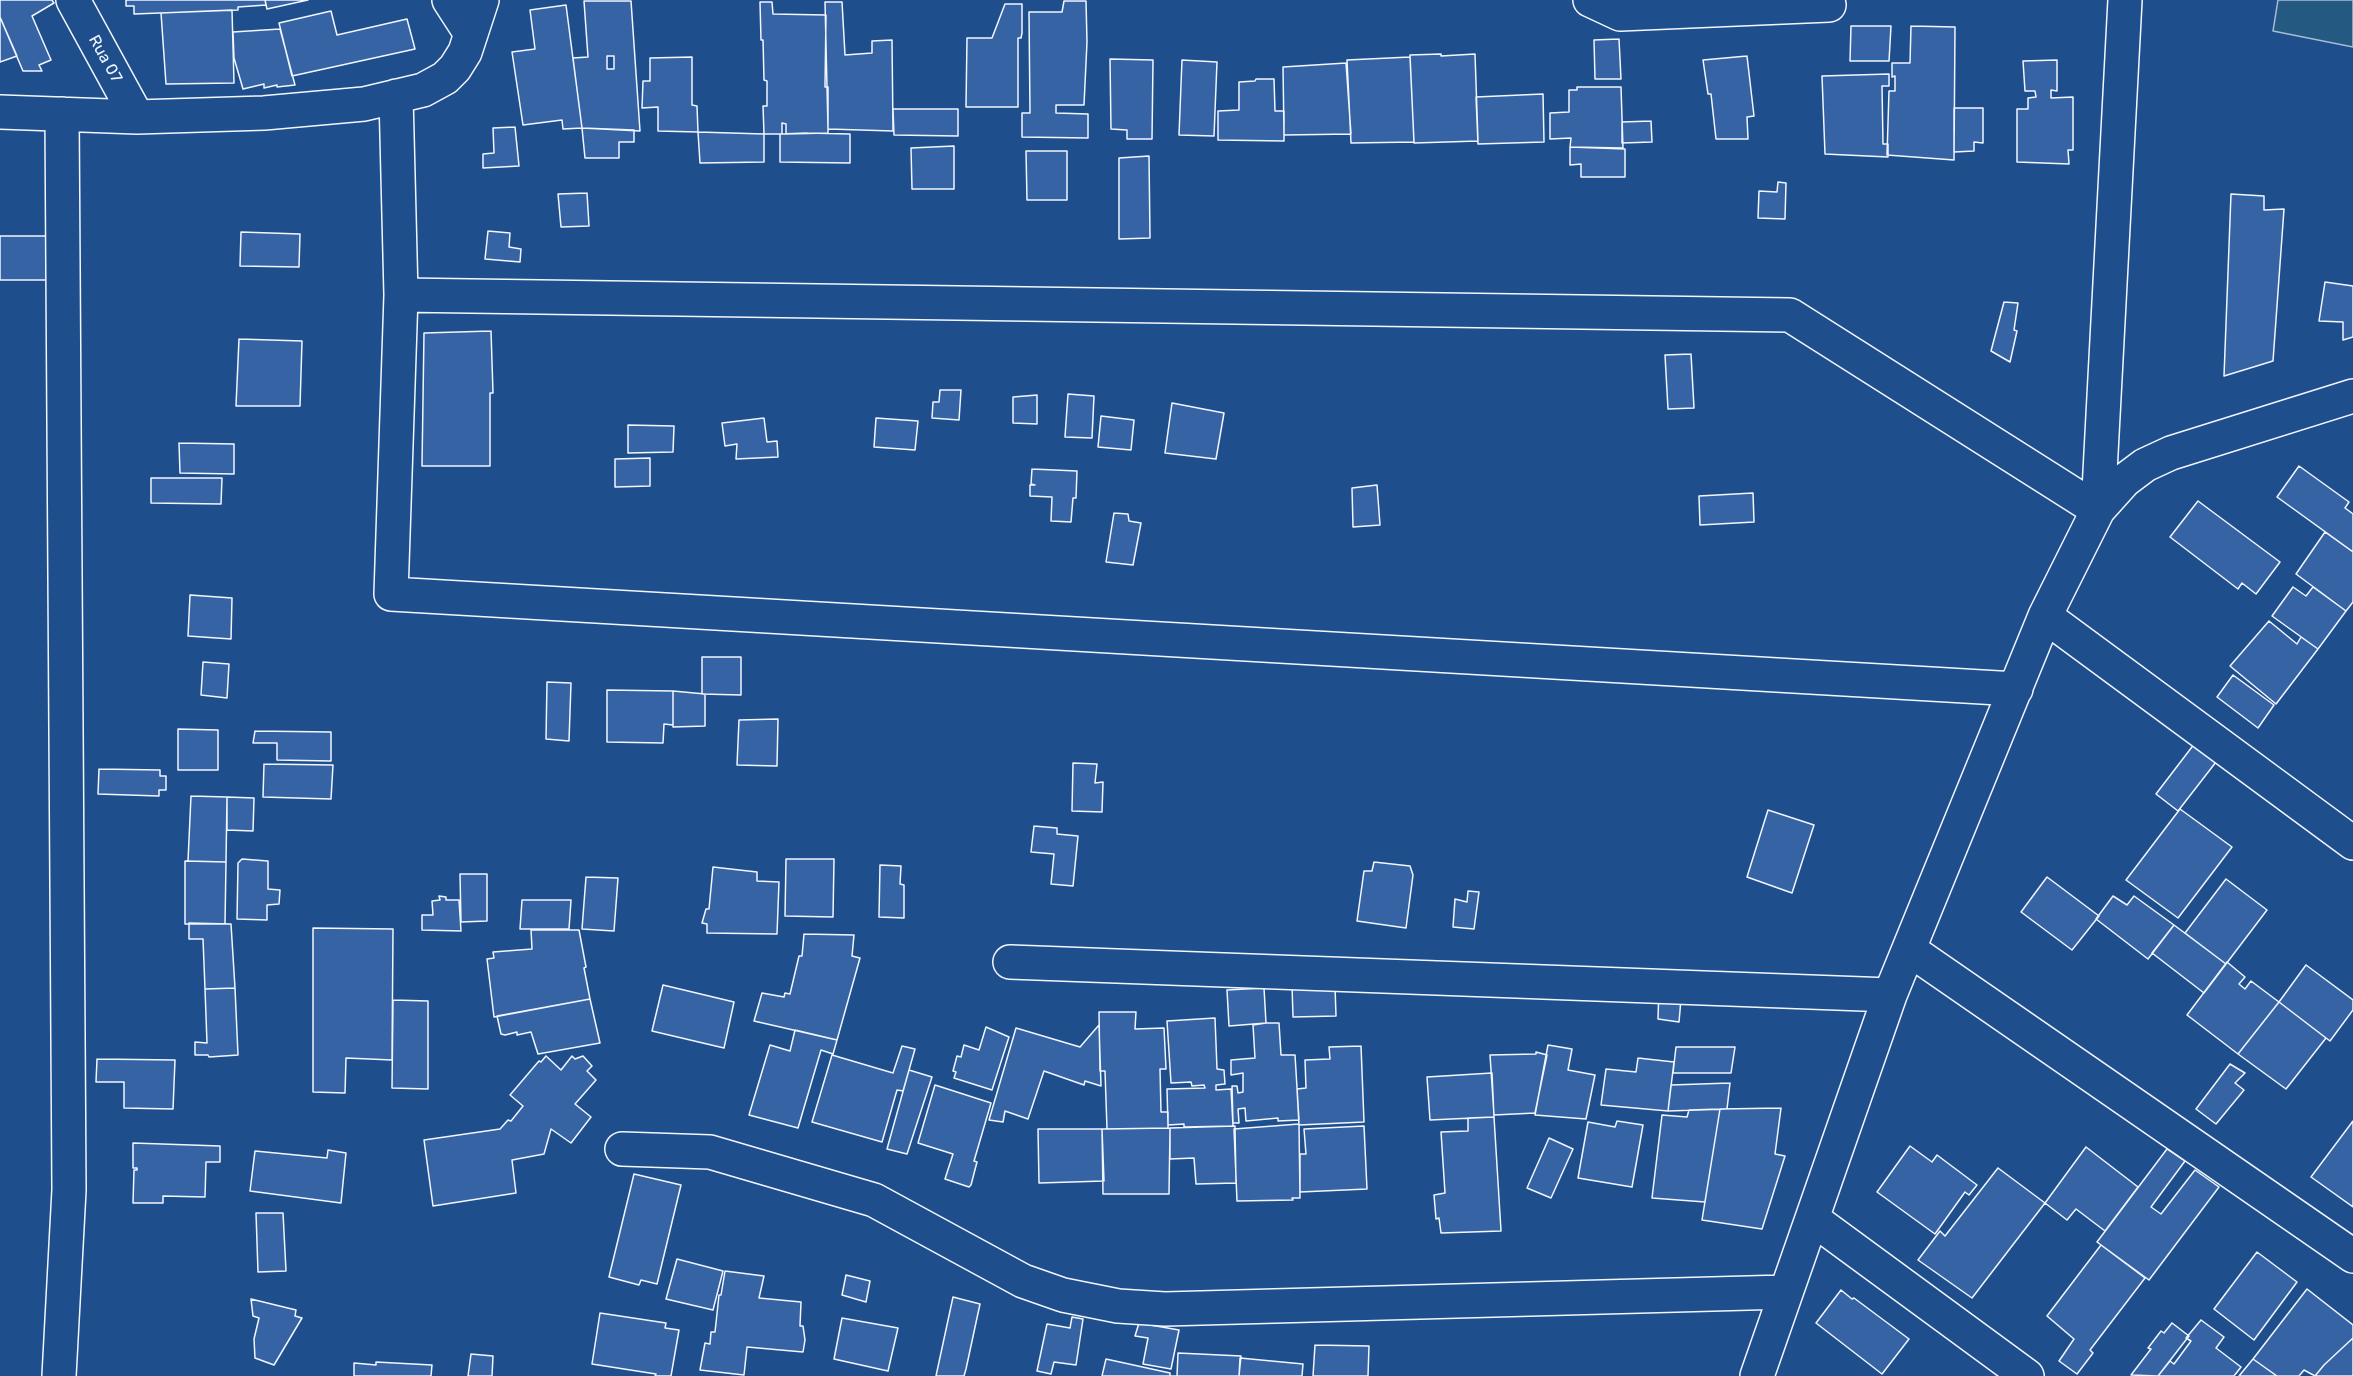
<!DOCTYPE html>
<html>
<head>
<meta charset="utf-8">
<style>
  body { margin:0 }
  canvas { display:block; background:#1f4e8c }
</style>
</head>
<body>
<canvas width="2353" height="1376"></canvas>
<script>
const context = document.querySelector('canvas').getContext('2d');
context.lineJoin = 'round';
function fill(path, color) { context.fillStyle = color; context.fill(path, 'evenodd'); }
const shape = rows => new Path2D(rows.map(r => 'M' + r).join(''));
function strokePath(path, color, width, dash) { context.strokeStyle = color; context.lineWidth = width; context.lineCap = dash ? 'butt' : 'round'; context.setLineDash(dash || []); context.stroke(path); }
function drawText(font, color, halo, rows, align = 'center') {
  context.font = font + ' Rubik,sans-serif'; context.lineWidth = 4.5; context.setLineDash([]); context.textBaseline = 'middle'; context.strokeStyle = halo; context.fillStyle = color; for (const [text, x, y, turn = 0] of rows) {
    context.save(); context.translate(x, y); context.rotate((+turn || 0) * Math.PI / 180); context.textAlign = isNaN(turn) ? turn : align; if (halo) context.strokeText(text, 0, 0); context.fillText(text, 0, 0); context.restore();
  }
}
const green = shape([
  [2278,0,2353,0,2353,47,2273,31,2278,0]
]);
const building = shape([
  [0,0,52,0,54,3,32,16,51,60,39,65,42,71,23,71,0,17,0,0],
  [126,0,265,0,266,5,238,7,238,10,134,14,134,6,126,6,126,0],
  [265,0,308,0,267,9,265,0],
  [584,1,631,1,640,131,582,128,573,58,588,57,584,1],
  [607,56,614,56,614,69,607,69,607,56],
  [1064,1,1086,1,1087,42,1084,105,1056,105,1056,113,1088,114,1088,138,1022,137,1022,113,1030,113,1029,12,1062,12,1064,1],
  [760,2,772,2,773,14,826,15,825,87,828,87,828,133,786,134,786,124,782,123,782,134,764,134,763,106,767,106,767,81,764,80,763,40,761,40,760,2],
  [825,2,842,2,845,55,872,53,872,41,892,40,893,131,828,129,825,2],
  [1005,4,1022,4,1022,33,1021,38,1018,38,1018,107,966,107,967,38,992,38,1005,4],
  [566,5,582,128,563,129,562,120,523,125,512,52,535,49,530,10,566,5],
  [232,10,234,83,166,84,161,13,232,10],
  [331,11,337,35,407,19,415,49,292,76,279,23,331,11],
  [0,17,17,56,0,62,0,17],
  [1851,26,1891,26,1889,61,1850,61,1851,26],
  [1911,26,1955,27,1954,160,1887,155,1889,91,1895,91,1895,76,1892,77,1892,63,1910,63,1911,26],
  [280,29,295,85,277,87,277,85,264,88,264,84,243,89,234,58,233,32,280,29],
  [1619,39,1621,79,1595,79,1594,40,1619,39],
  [1441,54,1441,56,1475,54,1478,141,1414,143,1410,55,1441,54],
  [1747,56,1754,116,1747,117,1748,139,1716,139,1711,94,1708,94,1703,60,1747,56],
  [692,57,692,105,697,106,698,132,658,131,658,107,642,108,643,81,650,81,650,58,692,57],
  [1410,57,1414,142,1351,143,1347,60,1410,57],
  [1110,59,1153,60,1152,139,1127,139,1127,130,1111,129,1110,59],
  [1182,60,1217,62,1214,136,1179,135,1182,60],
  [2057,60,2057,91,2051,90,2051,98,2073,97,2073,150,2068,150,2069,164,2017,162,2017,109,2028,109,2028,98,2036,97,2035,91,2025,91,2023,61,2057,60],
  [1346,63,1351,134,1284,135,1283,67,1346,63],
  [1889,74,1889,86,1882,86,1883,144,1888,144,1888,157,1825,154,1822,76,1889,74],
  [1256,79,1274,79,1275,111,1284,111,1284,141,1218,140,1218,111,1239,110,1239,82,1255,81,1256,79],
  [1577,87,1621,87,1623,148,1570,147,1571,138,1550,139,1550,113,1569,112,1569,90,1577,90,1577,87],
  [1543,94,1544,142,1478,144,1476,97,1543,94],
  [1954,108,1983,108,1983,143,1974,142,1974,151,1954,152,1954,108],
  [893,109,958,109,958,136,894,135,893,109],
  [1651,121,1652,142,1622,143,1622,122,1651,121],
  [515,127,519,166,483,168,483,154,494,153,493,128,515,127],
  [582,128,634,130,634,142,619,142,619,158,585,158,582,128],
  [698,132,764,134,764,162,700,163,698,132],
  [807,133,850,134,850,163,780,162,780,134,807,133],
  [954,146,954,189,912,189,911,148,954,146],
  [1570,147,1625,149,1625,177,1581,177,1581,164,1570,165,1570,147],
  [1026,151,1067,151,1067,200,1027,200,1026,151],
  [1149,156,1150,238,1119,239,1119,158,1149,156],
  [1778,182,1786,183,1785,219,1758,218,1759,191,1777,192,1778,182],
  [587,193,589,226,561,227,558,194,587,193],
  [2231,194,2264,196,2264,210,2284,209,2273,361,2224,376,2231,194],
  [488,231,510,233,509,247,521,249,520,262,485,259,488,231],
  [241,232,300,234,299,267,240,266,241,232],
  [0,236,48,236,48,280,0,280,0,236],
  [2325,282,2353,286,2353,337,2343,340,2343,322,2319,321,2325,282],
  [2004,302,2018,303,2014,330,2017,331,2010,362,1991,351,2004,302],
  [491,331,493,393,490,393,490,466,422,466,424,333,491,331],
  [239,339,302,341,300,406,236,406,239,339],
  [1691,354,1694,408,1668,409,1665,355,1691,354],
  [940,390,961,390,959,420,932,418,933,402,939,402,940,390],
  [1068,394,1094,396,1092,438,1065,437,1068,394],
  [1037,395,1037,424,1013,423,1013,397,1037,395],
  [1172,403,1224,413,1216,459,1165,453,1172,403],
  [1101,416,1134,420,1131,450,1098,447,1101,416],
  [764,418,767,442,777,441,778,457,736,459,737,444,725,446,722,423,764,418],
  [876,418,918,421,915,450,874,447,876,418],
  [628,425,674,426,673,452,628,453,628,425],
  [179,443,234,444,234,474,180,473,179,443],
  [650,458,650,486,615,487,615,459,650,458],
  [2299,466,2349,502,2345,508,2353,514,2353,552,2277,497,2299,466],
  [1032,469,1077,471,1076,498,1073,498,1071,522,1051,521,1052,497,1030,496,1030,485,1035,485,1031,484,1032,469],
  [151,478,222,478,221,504,151,503,151,478],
  [1377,485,1380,525,1353,527,1352,488,1377,485],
  [1753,493,1754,522,1700,525,1699,496,1753,493],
  [2198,501,2280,562,2256,594,2242,583,2238,589,2170,537,2198,501],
  [1114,513,1128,514,1129,521,1141,523,1133,565,1106,562,1114,513],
  [2325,532,2353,552,2353,602,2346,611,2296,574,2325,532],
  [2293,587,2306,596,2313,587,2346,611,2318,649,2272,616,2293,587],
  [190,595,232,598,231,639,188,636,190,595],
  [2269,621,2297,644,2301,637,2318,649,2276,704,2230,666,2269,621],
  [702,657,741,657,741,695,702,694,702,657],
  [203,662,229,664,227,698,201,695,203,662],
  [2233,675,2274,705,2258,728,2217,697,2233,675],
  [547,682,571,683,569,741,546,739,547,682],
  [607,690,673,691,673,725,664,724,663,743,607,742,607,690],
  [673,691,705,694,705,726,673,727,673,691],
  [778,719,777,766,737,765,739,720,778,719],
  [178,729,218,730,218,770,178,770,178,729],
  [255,731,331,732,331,761,277,760,277,743,253,743,255,731],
  [2195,743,2216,762,2178,811,2156,794,2195,743],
  [1073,763,1097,764,1095,783,1103,782,1102,812,1072,811,1073,763],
  [264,764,333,765,331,799,263,797,264,764],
  [99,769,160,770,160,776,166,776,166,790,159,790,159,796,98,794,99,769],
  [191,796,227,797,226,862,188,861,191,796],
  [227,797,254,798,253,831,227,830,227,797],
  [2180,809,2232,847,2178,918,2126,880,2180,809],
  [1768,810,1814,825,1792,893,1747,877,1768,810],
  [1034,826,1057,828,1057,834,1078,836,1073,886,1051,884,1054,854,1031,852,1034,826],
  [242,859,268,861,268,889,280,890,279,904,267,905,267,920,237,919,238,863,242,859],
  [786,859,834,859,833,917,785,916,786,859],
  [185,861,226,862,225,924,185,924,185,861],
  [1374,862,1410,866,1413,875,1406,928,1357,921,1364,871,1372,871,1374,862],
  [880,865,901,866,900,884,904,885,904,918,879,917,880,865],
  [713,867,757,872,757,881,779,882,777,934,707,933,707,924,702,923,706,909,709,909,713,867],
  [460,874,487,874,487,921,461,922,460,874],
  [586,877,618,878,614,931,582,929,586,877],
  [2047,877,2099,916,2072,950,2021,912,2047,877],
  [2226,879,2267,910,2226,964,2185,933,2226,879],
  [1468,891,1479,892,1474,929,1453,927,1455,899,1467,902,1468,891],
  [439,896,446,897,446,900,459,900,461,931,422,930,422,915,433,915,432,901,440,900,439,896],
  [2113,896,2127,905,2134,896,2174,925,2148,959,2096,919,2113,896],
  [522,900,571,900,569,929,520,929,522,900],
  [189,923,231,924,235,988,205,989,203,939,189,939,189,923],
  [2174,925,2226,964,2204,993,2152,953,2174,925],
  [313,928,393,929,392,1060,346,1058,345,1093,313,1092,313,928],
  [531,930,579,930,586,967,584,968,590,999,494,1017,487,959,494,958,493,952,532,949,531,930],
  [804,934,854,935,852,956,860,958,837,1040,754,1021,762,993,784,997,785,993,790,994,799,956,802,956,804,934],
  [2227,962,2245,977,2239,984,2245,989,2251,981,2279,1002,2238,1054,2187,1015,2227,962],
  [2306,965,2353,1000,2353,1010,2330,1041,2279,1002,2306,965],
  [663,985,734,1002,724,1048,652,1031,663,985],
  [1292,986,1335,986,1336,1016,1293,1017,1292,986],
  [1659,987,1682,988,1679,1022,1658,1019,1659,987],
  [235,988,238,1055,209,1057,208,1055,195,1055,195,1042,207,1043,205,989,235,988],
  [1264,988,1266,1023,1229,1026,1227,990,1264,988],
  [590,999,600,1043,538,1054,531,1032,517,1035,517,1032,505,1035,501,1034,497,1016,590,999],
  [393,1000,428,1001,428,1089,392,1088,393,1000],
  [2279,1002,2326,1038,2286,1089,2238,1054,2279,1002],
  [1099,1012,1136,1012,1135,1029,1164,1028,1166,1069,1160,1069,1161,1112,1168,1112,1168,1128,1107,1129,1105,1071,1100,1071,1099,1012],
  [1215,1018,1217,1069,1224,1070,1225,1084,1216,1085,1216,1090,1231,1089,1233,1126,1184,1127,1184,1124,1168,1125,1167,1089,1205,1088,1204,1085,1192,1086,1191,1082,1171,1083,1167,1021,1215,1018],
  [1266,1023,1279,1023,1281,1055,1295,1055,1299,1120,1278,1121,1278,1118,1246,1121,1245,1108,1238,1109,1239,1123,1233,1123,1232,1086,1237,1086,1238,1093,1243,1092,1243,1073,1231,1075,1231,1060,1255,1058,1253,1025,1266,1023],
  [1099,1025,1101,1086,1085,1081,1084,1085,1044,1071,1028,1119,1005,1111,1003,1122,989,1120,1016,1028,1080,1047,1099,1025],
  [986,1027,1009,1037,992,1090,954,1078,956,1072,953,1071,957,1056,961,1057,964,1045,979,1050,986,1027],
  [795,1030,837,1040,833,1054,821,1050,798,1128,749,1115,770,1045,790,1051,795,1030],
  [1548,1045,1572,1049,1568,1070,1595,1075,1586,1119,1535,1115,1548,1045],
  [902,1046,915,1049,903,1091,897,1090,882,1142,812,1122,832,1055,893,1073,902,1046],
  [1361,1046,1364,1122,1299,1125,1297,1089,1306,1088,1305,1060,1330,1059,1329,1047,1361,1046],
  [1676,1047,1735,1047,1731,1073,1673,1073,1676,1047],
  [1536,1052,1547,1055,1535,1113,1494,1115,1490,1055,1536,1054,1536,1052],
  [546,1056,561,1070,572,1056,575,1059,583,1056,592,1066,587,1071,596,1080,575,1104,591,1117,571,1143,551,1129,544,1154,512,1160,516,1193,433,1206,424,1140,500,1129,508,1120,511,1121,523,1106,510,1095,539,1061,541,1062,546,1056],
  [1638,1058,1674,1062,1668,1111,1601,1105,1606,1069,1636,1072,1638,1058],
  [97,1059,175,1060,173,1109,124,1108,124,1082,96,1082,97,1059],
  [2230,1064,2245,1073,2235,1083,2244,1090,2216,1124,2196,1109,2230,1064],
  [909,1070,932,1077,907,1154,887,1149,909,1070],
  [1492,1073,1494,1117,1430,1120,1427,1077,1492,1073],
  [1730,1083,1727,1109,1668,1111,1671,1085,1730,1083],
  [935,1085,991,1103,974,1161,977,1162,971,1185,969,1187,945,1179,953,1154,918,1143,935,1085],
  [1781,1108,1775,1154,1785,1156,1762,1229,1702,1220,1720,1109,1781,1108],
  [1720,1109,1705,1202,1652,1198,1662,1115,1687,1117,1689,1110,1720,1109],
  [1494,1117,1501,1231,1441,1233,1439,1218,1436,1219,1434,1195,1445,1193,1441,1132,1468,1131,1468,1118,1494,1117],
  [1617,1121,1643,1125,1632,1187,1578,1178,1588,1122,1615,1127,1617,1121],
  [2353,1121,2353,1207,2311,1177,2353,1121],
  [1299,1124,1300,1198,1292,1198,1293,1200,1237,1201,1234,1129,1299,1124],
  [1235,1126,1236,1183,1196,1184,1194,1158,1170,1159,1170,1128,1235,1126],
  [1364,1126,1367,1189,1300,1192,1300,1154,1306,1154,1304,1129,1364,1126],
  [1170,1128,1169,1194,1103,1194,1102,1129,1170,1128],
  [1038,1129,1102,1129,1104,1181,1039,1183,1038,1129],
  [1549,1138,1573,1149,1551,1198,1527,1188,1549,1138],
  [133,1143,220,1146,220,1162,206,1162,205,1197,163,1196,163,1203,133,1203,134,1170,137,1170,137,1168,133,1168,133,1143],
  [1910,1146,1932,1162,1937,1155,1977,1185,1969,1195,1965,1192,1935,1234,1877,1192,1910,1146],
  [2086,1147,2138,1187,2105,1231,2076,1209,2067,1220,2045,1203,2086,1147],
  [2167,1149,2185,1161,2151,1207,2161,1214,2195,1170,2219,1187,2149,1280,2097,1242,2167,1149],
  [328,1150,346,1153,341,1203,250,1191,255,1151,327,1158,328,1150],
  [1998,1168,2045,1203,1972,1298,1918,1260,1940,1231,1945,1236,1998,1168],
  [634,1174,681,1185,657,1284,641,1280,639,1285,609,1277,634,1174],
  [256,1213,283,1213,286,1271,258,1272,256,1213],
  [2101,1245,2145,1278,2090,1350,2093,1353,2077,1374,2059,1361,2074,1339,2047,1316,2101,1245],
  [2257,1252,2297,1282,2254,1340,2214,1309,2257,1252],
  [677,1259,723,1271,713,1310,666,1299,677,1259],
  [725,1271,764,1276,759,1298,801,1302,800,1326,803,1326,805,1340,803,1352,747,1347,744,1375,700,1370,705,1343,710,1344,711,1332,715,1332,719,1295,721,1295,725,1271],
  [846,1275,870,1281,866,1302,842,1295,846,1275],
  [2307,1289,2353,1325,2353,1338,2324,1365,2315,1376,2304,1370,2299,1376,2277,1376,2253,1359,2307,1289],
  [1841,1290,1852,1299,1854,1298,1909,1339,1882,1374,1816,1323,1841,1290],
  [953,1297,980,1304,966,1369,964,1376,936,1376,953,1297],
  [251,1299,296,1310,295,1316,302,1318,274,1365,255,1358,254,1339,259,1318,253,1316,251,1299],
  [600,1313,666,1323,665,1328,679,1330,671,1376,655,1376,656,1374,592,1364,600,1313],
  [1072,1317,1083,1319,1076,1365,1054,1362,1051,1374,1037,1371,1047,1324,1070,1328,1072,1317],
  [842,1318,898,1328,888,1371,834,1359,842,1318],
  [2201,1320,2224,1337,2216,1348,2241,1367,2234,1376,2158,1376,2170,1361,2174,1364,2191,1341,2186,1338,2201,1320],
  [1139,1323,1179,1330,1171,1369,1143,1364,1148,1338,1135,1336,1139,1323],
  [2172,1323,2189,1336,2158,1376,2131,1375,2151,1349,2148,1348,2161,1331,2164,1333,2172,1323],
  [2353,1338,2353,1376,2315,1376,2324,1365,2353,1338],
  [1315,1345,1369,1346,1368,1376,1313,1376,1315,1345],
  [1178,1353,1241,1356,1239,1376,1171,1376,1177,1376,1178,1353],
  [471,1354,493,1356,492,1376,468,1376,471,1354],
  [1240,1358,1303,1364,1302,1376,1239,1376,1240,1358],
  [1106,1359,1170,1373,1170,1376,1102,1376,1106,1359],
  [2253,1359,2277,1376,2239,1376,2253,1359],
  [376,1362,432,1365,431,1376,354,1376,354,1363,376,1365,376,1362]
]);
const minor = shape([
  [73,0,137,117],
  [449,0,471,34],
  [1590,0,1620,14,1829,5],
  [396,96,401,295,391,594,2016,689],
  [0,112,137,117,264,113,364,104,423,90,445,78,455,68,465,52,482,0],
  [401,295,1790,315,2098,510,2125,0],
  [2045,616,2353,843],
  [1910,950,2353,1256],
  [1010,962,1890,995],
  [622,1149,710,1152,874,1200,1023,1281,1063,1295,1118,1306,1165,1309,1785,1292],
  [1813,1219,2027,1376],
  [59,1376,69,1190,62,114],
  [1757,1376,1890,995,2045,616,2098,510,2125,480,2145,465,2171,453,2353,396]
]);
const streetNames = [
  ["Rua 07",105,59,61]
];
fill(green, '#245a82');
strokePath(green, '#a8bbd7', 1.5);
fill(building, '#3563a3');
strokePath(building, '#f2f6ff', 1.5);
strokePath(minor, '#f2f6ff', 36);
strokePath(minor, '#1f4e8c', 33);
drawText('16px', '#f2f6ff', '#1f4e8c', streetNames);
</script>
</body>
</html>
